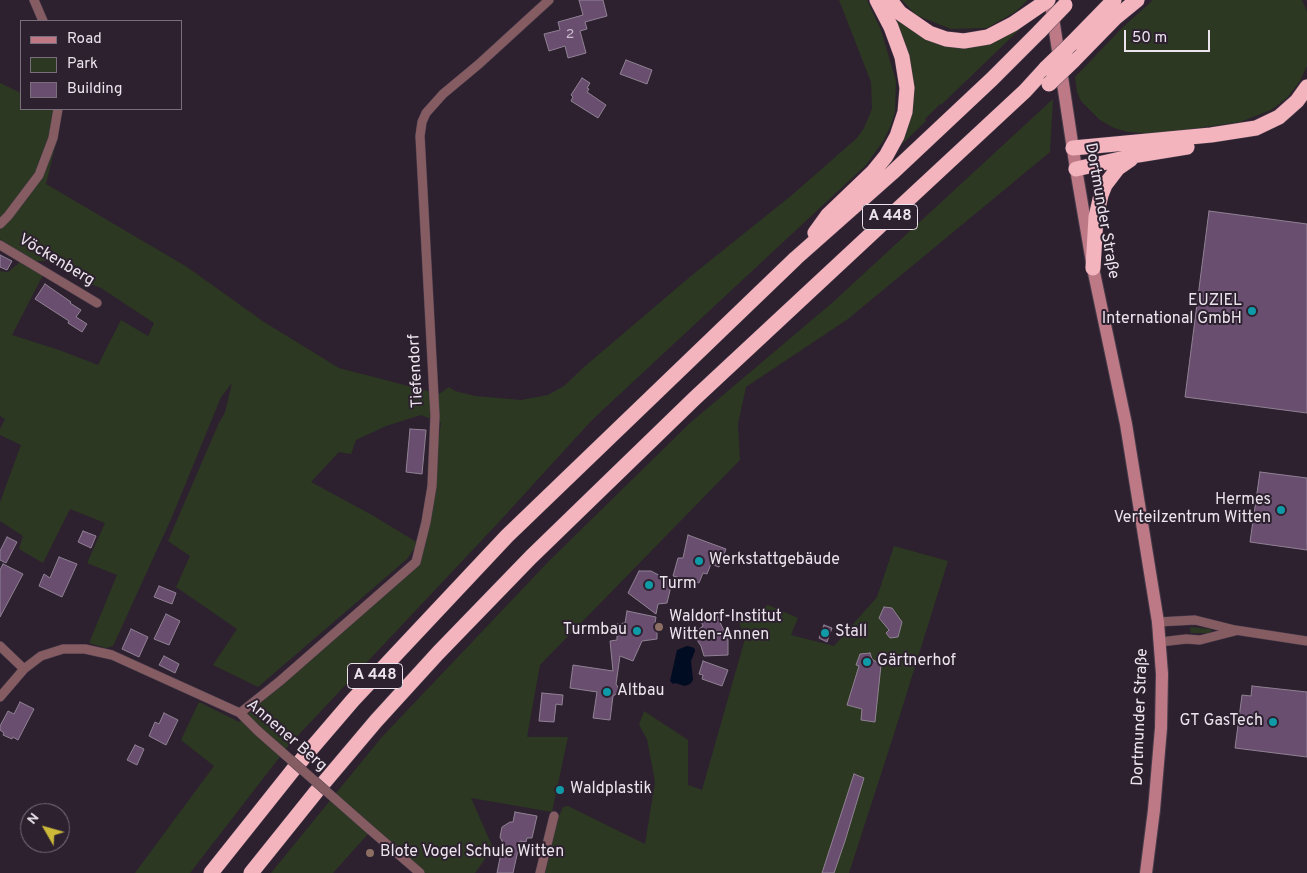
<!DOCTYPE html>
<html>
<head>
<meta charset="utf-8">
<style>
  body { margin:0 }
  #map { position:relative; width:1307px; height:873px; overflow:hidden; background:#2d2130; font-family:Overpass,sans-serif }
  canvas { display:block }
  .legend { position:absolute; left:20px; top:20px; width:162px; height:90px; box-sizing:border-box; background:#2d2130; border:1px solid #796f7c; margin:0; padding:6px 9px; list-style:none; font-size:15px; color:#ece4ed }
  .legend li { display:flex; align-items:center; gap:10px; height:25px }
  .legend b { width:25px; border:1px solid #796f7c }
  .north { position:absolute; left:20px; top:803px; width:50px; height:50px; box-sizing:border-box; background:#2d2130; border:1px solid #796f7c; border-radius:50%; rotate:308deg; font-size:14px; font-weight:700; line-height:20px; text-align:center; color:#ece4ed }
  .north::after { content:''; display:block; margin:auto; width:18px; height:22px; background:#ccb939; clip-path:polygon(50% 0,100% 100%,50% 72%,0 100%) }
  .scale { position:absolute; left:1124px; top:30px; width:86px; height:22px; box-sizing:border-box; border:2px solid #ece4ed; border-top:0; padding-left:6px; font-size:15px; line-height:18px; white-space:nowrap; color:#ece4ed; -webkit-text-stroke:4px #2d2130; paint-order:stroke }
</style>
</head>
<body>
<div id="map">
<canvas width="1307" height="873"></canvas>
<ul class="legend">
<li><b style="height:6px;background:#bd7a86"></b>Road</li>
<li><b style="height:14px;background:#2c3821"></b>Park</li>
<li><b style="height:14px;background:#694e70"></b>Building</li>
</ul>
<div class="north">N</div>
<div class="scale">50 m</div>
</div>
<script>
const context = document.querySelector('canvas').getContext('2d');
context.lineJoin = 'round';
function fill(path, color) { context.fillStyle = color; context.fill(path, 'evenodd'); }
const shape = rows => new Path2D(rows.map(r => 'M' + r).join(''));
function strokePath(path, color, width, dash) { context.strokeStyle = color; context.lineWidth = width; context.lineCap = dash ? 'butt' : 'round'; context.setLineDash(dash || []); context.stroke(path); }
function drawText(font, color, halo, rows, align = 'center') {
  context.font = font + ' Overpass,sans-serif'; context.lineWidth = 4; context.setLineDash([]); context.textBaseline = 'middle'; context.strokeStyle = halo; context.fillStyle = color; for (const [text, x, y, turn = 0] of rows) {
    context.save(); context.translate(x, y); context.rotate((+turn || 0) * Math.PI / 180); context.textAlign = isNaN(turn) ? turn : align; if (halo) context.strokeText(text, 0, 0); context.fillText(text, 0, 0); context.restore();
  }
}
const green = shape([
  [839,0,867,0,881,30,896,81,895,112,890,127,884,140,866,165,592,420,498,523,289,745,190,873,135,873,214,766,181,740,199,702,239,722,421,559,441,423,421,415,386,426,356,440,351,454,339,452,311,482,372,515,418,543,407,559,258,687,213,665,237,629,176,587,190,556,168,541,218,425,225,412,232,383,221,397,172,517,113,646,106,648,89,643,117,575,87,563,105,523,70,509,43,563,19,549,23,536,0,521,0,502,21,445,0,435,0,429,5,419,0,416,0,271,8,272,20,262,43,275,12,335,59,350,98,365,121,320,148,336,154,323,101,288,85,282,47,261,33,261,0,239,0,83,21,93,21,109,54,110,51,131,58,135,46,184,187,267,264,322,339,368,439,394,449,387,455,391,475,396,521,400,548,395,564,386,584,367,691,276,792,195,857,138,864,128,872,109,871,82],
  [902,0,1028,0,1015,12,987,28,951,29,916,15],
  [1153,0,1302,0,1307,12,1307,66,1300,81,1287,98,1271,110,1240,122,1156,134,1128,132,1114,128,1100,120,1081,101,1077,92,1075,77,1122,28],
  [890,10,931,38,1020,29,941,105,940,104,925,119,926,121,899,147,906,124],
  [1053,99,1050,152,848,319,746,387,738,424,740,460,540,665,527,737,568,737,552,812,471,798,493,848,475,873,424,873,376,834,368,834,333,873,271,873,381,738,549,561,690,423,832,303],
  [894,546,948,561,894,734,849,873,545,873,558,818,563,807,568,806,645,844,655,782,647,739,639,725,644,711,688,740,688,785,702,790,745,639,738,619,768,605,798,618,791,635,834,646,877,597],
  [1190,627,1210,629,1212,631,1209,633,1191,633]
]);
const water = shape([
  [687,646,692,647,695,649,695,651,691,661,693,680,690,684,685,686,675,683,673,684,670,681,677,650]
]);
const building = shape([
  [579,0,603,0,607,16,585,22,587,29,580,31,586,53,568,58,565,46,549,51,544,34,560,30,558,22,583,15,579,0],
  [626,60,652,70,647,84,620,74,626,60],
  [582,78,590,83,587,88,589,89,587,92,606,105,598,118,571,101,573,97,571,95,582,78],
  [1209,211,1307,224,1307,413,1185,397,1209,211],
  [0,255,12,261,7,270,0,267,0,255],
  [45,284,71,302,70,303,81,310,76,317,87,324,82,332,68,323,69,321,35,299,45,284],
  [410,429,426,430,422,474,406,472,410,429],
  [1260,472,1307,478,1307,550,1250,542,1260,472],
  [83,531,96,536,91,548,78,542,83,531],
  [688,535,726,549,719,567,711,564,707,574,703,573,699,583,673,576,678,558,683,558,688,535],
  [7,537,17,542,6,563,0,560,0,551,7,537],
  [59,557,77,564,62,597,39,586,44,574,50,578,59,557],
  [3,564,23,574,0,617,0,570,3,564],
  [639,571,651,571,672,582,667,603,658,604,656,614,628,593,639,571],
  [159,586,176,593,172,604,154,597,159,586],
  [884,607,892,608,902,622,898,637,890,638,886,633,889,630,879,618,884,607],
  [627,611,656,617,655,623,657,624,657,639,642,641,633,661,620,656,616,684,619,689,618,693,613,696,610,720,593,718,597,692,570,688,573,665,613,671,610,641,617,640,617,624,625,623,627,611],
  [166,614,180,621,169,645,154,639,166,614],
  [716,614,728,639,728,655,704,656,701,646,693,634,703,626,701,621,716,614],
  [824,625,832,628,827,642,819,638,824,625],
  [131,629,148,637,139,657,122,649,131,629],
  [870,653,872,659,881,665,875,722,861,720,862,709,847,705,859,666,856,665,860,654,870,653],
  [164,656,179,664,175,673,159,665,164,656],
  [703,661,728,670,722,686,702,679,703,675,699,674,703,661],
  [1252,686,1307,692,1307,757,1235,748,1242,695,1251,696,1252,686],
  [542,693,563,695,562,705,556,704,554,722,539,721,542,693],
  [20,702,34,709,18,740,13,737,12,739,3,735,4,733,0,730,0,726,8,711,14,714,20,702],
  [164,713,178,720,166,745,149,736,155,722,159,724,164,713],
  [135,745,144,749,137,765,127,760,135,745],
  [854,774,864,778,845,841,834,873,822,873,854,774],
  [515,812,537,816,532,838,527,838,526,842,520,841,513,873,497,873,503,843,500,837,502,827,510,822,513,822,515,812]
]);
const minor = shape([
  [34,0,43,21],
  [0,224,8,216,39,175,53,138,58,109],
  [0,245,97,303],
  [1158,622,1195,620,1235,630,1307,641],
  [1160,642,1186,639,1200,640,1235,631],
  [0,646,24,669],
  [0,697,24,669,41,656,63,649,85,649,112,655,240,713,258,731],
  [240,713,280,681,416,562,426,522,432,486,435,416,420,136,422,122,426,113,443,94,479,64,549,0],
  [367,827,420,873],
  [540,873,554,816]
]);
const secondary = shape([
  [1052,11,1076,169,1093,268,1126,424,1158,622,1162,674,1161,728,1154,810,1146,873]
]);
const motorway = shape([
  [890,0,900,13,929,33,946,39,964,41,988,37,1013,24,1048,0],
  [1071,44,1114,0],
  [1073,61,1115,18,1137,0],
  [1073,148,1211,135,1256,128,1279,117,1297,101,1307,87],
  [1076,169,1138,155,1187,147],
  [815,233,828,215,873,172,886,156,897,136,905,112,907,88,902,57,891,27,877,0],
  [1093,268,1096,217,1101,195,1105,185,1118,168,1131,159],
  [211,873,293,770,353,700,507,536,796,258,892,173,992,79,1040,31],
  [251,873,316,792,376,721,438,653,531,557,695,398,912,196,1025,91,1046,68]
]);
const minorBridge = shape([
  [258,731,367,827]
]);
const motorwayBridge = shape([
  [1040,31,1065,5],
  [1046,68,1071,44],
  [1049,84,1073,61]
]);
const markers = [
  [1252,311,5,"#0f9aa8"],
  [1281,510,5,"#0f9aa8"],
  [699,561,5,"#0f9aa8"],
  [649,585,5,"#0f9aa8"],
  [659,627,5,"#8d6e63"],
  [637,631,5,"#0f9aa8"],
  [825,633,5,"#0f9aa8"],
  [867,662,5,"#0f9aa8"],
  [607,692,5,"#0f9aa8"],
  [1273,722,5,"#0f9aa8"],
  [560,790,5,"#0f9aa8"],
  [370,853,5,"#8d6e63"]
];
const numberNames = [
  ["2",570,35]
];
const shields = [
  [890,217,55],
  [375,676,55]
];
const shieldNames = [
  ["A 448",890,217],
  ["A 448",375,676]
];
const streetNames = [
  ["Dortmunder Straße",1101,211,80],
  ["Vöckenberg",56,261,31],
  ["Tiefendorf",417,371,-93],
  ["Dortmunder Straße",1141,717,-88],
  ["Annener Berg",286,736,41]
];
const poiNames = [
  ["EUZIEL",1242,302,"right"],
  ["International GmbH",1242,320,"right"],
  ["Hermes",1271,501,"right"],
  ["Verteilzentrum Witten",1271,519,"right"],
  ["Werkstattgebäude",709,561],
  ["Turm",659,585],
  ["Waldorf-Institut",669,618],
  ["Witten-Annen",669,636],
  ["Turmbau",627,631,"right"],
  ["Stall",835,633],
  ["Gärtnerhof",877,662],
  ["Altbau",617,692],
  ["GT GasTech",1263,722,"right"],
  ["Waldplastik",570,790],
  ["Blote Vogel Schule Witten",380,853]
];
fill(green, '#2c3821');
fill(water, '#000c21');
fill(building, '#694e70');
strokePath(building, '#908293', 1);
strokePath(minor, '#483c4a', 10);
strokePath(secondary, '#483c4a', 14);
strokePath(motorway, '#483c4a', 16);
strokePath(minor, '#865c63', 9);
strokePath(secondary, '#bd7a86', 12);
strokePath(motorway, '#f3b4be', 15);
strokePath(minorBridge, '#483c4a', 10, []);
strokePath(motorwayBridge, '#483c4a', 16, []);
strokePath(minorBridge, '#865c63', 9);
strokePath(motorwayBridge, '#f3b4be', 15);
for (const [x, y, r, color] of markers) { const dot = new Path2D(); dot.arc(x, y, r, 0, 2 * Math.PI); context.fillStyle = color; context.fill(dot); strokePath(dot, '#2d2130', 2); }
drawText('14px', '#cbbece', null, numberNames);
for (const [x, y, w] of shields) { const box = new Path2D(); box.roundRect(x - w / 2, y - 12.5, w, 25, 4); context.fillStyle = '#2d2130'; context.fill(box); strokePath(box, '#ece4ed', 1); }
drawText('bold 15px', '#ece4ed', null, shieldNames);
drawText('16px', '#ece4ed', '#2d2130', streetNames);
drawText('16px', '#ece4ed', '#2d2130', poiNames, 'left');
</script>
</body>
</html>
